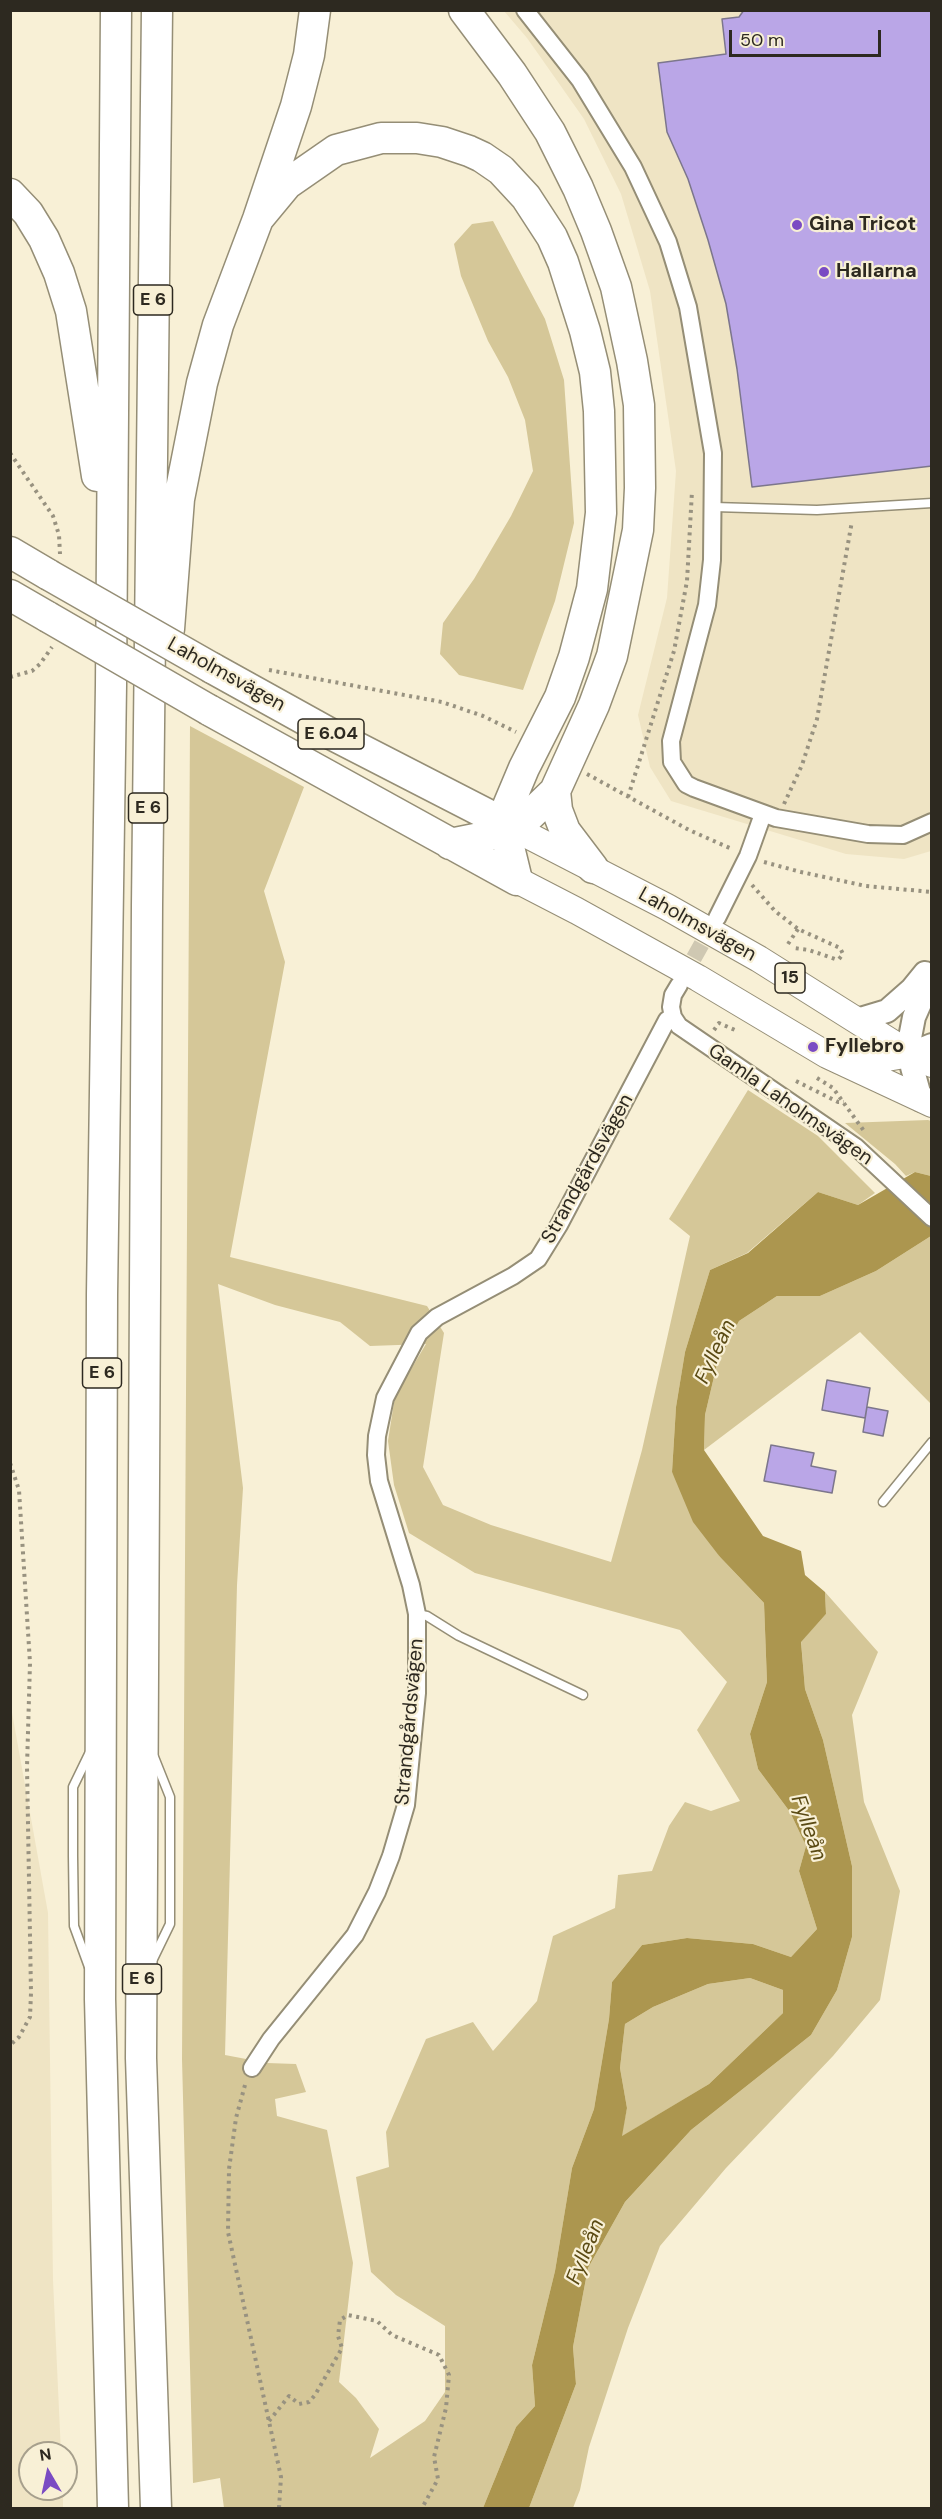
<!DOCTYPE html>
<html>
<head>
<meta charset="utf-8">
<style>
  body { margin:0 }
  #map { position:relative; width:942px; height:2519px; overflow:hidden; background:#f8f0d6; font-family:"DM Sans",sans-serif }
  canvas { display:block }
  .frame { position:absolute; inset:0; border:12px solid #2d2920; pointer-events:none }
  .north { position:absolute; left:18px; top:2441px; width:60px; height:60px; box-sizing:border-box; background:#f8f0d6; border:2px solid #a7a08d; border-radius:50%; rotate:351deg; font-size:16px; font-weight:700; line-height:24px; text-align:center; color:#2d2920 }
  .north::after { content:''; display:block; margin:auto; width:21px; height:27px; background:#7a4bc3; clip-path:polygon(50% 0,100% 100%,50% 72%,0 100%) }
  .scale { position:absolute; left:729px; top:30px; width:152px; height:27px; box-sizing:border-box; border:3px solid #2d2920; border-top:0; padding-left:8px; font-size:18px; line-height:21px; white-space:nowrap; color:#2d2920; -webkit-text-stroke:4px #f8f0d6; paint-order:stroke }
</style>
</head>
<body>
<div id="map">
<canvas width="942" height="2519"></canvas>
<div class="frame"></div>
<div class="north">N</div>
<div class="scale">50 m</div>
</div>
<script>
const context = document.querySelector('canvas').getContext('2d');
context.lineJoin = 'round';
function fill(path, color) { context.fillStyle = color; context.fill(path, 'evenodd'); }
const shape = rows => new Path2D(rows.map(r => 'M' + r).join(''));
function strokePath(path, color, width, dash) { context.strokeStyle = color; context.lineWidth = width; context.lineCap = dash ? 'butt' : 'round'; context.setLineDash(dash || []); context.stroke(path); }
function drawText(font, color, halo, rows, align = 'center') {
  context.font = font + ' "DM Sans",sans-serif'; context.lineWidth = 4.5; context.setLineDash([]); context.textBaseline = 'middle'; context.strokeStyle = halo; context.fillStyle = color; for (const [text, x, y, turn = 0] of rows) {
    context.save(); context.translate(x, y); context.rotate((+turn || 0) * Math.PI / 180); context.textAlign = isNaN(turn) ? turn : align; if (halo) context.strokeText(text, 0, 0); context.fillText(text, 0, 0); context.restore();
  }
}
const built = shape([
  [504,11,931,11,931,851,904,859,846,854,671,801,650,767,638,715,667,598,676,471,650,291,621,194,584,119,527,38],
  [11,1707,48,1913,53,2280,61,2453,30,2453,30,2489,63,2489,63,2508,11,2508]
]);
const green = shape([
  [493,221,545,319,564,380,574,523,555,601,523,690,459,675,440,654,443,623,474,579,511,516,533,471,525,420,508,377,488,341,461,276,454,244,472,224],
  [190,726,304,787,264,891,285,962,230,1257,427,1306,444,1333,423,1467,443,1505,491,1525,611,1562,642,1450,690,1236,669,1219,748,1090,818,1136,875,1193,858,1205,818,1192,747,1253,710,1270,685,1352,676,1407,672,1472,720,1557,764,1603,767,1682,750,1734,758,1769,790,1812,806,1846,799,1871,817,1929,791,1957,753,1944,687,1938,642,1945,612,1982,609,2019,594,2109,572,2168,555,2271,532,2365,535,2406,516,2427,483,2508,224,2508,220,2478,193,2483,182,2059],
  [218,1284,275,1305,340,1322,370,1346,426,1344,395,1396,388,1441,394,1485,409,1533,475,1573,680,1630,727,1682,697,1730,740,1801,711,1811,685,1802,669,1826,652,1871,618,1875,615,1908,553,1936,537,2001,493,2051,473,2022,426,2039,386,2132,389,2167,356,2177,371,2272,396,2295,445,2326,445,2392,425,2421,370,2458,379,2429,356,2398,339,2382,353,2263,327,2130,277,2116,275,2099,306,2092,296,2064,267,2063,225,2055,237,1585,243,1488],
  [928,1120,931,1121,931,1176,915,1172,906,1176,895,1164,845,1123],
  [931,1236,931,1404,860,1332,704,1450,705,1415,717,1364,739,1321,777,1296,820,1296,876,1271],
  [825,1592,878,1652,852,1715,864,1802,900,1891,880,2000,833,2056,726,2168,660,2246,628,2328,589,2447,580,2490,573,2508,529,2508,576,2384,573,2347,588,2268,625,2202,691,2130,811,2035,837,1990,852,1937,852,1866,823,1740,805,1689,801,1641,826,1614],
  [750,1978,783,1990,783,2013,709,2084,621,2137,627,2108,620,2068,625,2024,653,2007,708,1984]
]);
const water = shape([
  [915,1172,931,1176,931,1236,876,1271,820,1296,777,1296,739,1321,717,1364,705,1415,704,1450,763,1536,801,1551,805,1575,825,1592,826,1614,801,1642,805,1689,823,1740,852,1866,852,1937,837,1990,811,2035,691,2130,625,2202,588,2268,573,2347,576,2384,529,2508,483,2508,516,2427,535,2406,532,2365,555,2271,572,2168,594,2109,609,2019,612,1982,642,1945,687,1938,753,1944,791,1957,817,1929,799,1871,806,1846,790,1812,758,1769,750,1734,767,1682,764,1603,720,1557,693,1522,672,1472,676,1407,685,1352,710,1270,748,1253,818,1192,858,1205],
  [750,1978,783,1990,783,2013,709,2084,622,2136,627,2108,620,2068,625,2024,653,2007,708,1984]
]);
const building = shape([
  [744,10,932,10,932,466,752,487,737,369,726,304,708,240,688,179,667,132,658,63,726,54,722,19,739,17,744,10],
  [827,1380,870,1388,865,1418,822,1410,827,1380],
  [867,1407,888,1411,883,1436,863,1432,867,1407],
  [771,1445,814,1453,811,1466,836,1471,832,1493,764,1481,771,1445]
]);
const streetTunnel = shape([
  [682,979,713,924]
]);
const path = shape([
  [10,453,53,516,59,535,60,554],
  [269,670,442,702,483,716,516,732],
  [10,677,32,671,40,664,52,647],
  [587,774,689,830,732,849],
  [628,797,674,651,687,581,692,491],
  [784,804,802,765,817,719,852,521],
  [764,862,801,872,866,886,932,892],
  [752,885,775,911,798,929,840,948,843,954,839,959,835,959,809,950,794,948],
  [788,944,798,929],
  [714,1030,719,1023,735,1030],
  [817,1078,833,1088,864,1131],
  [796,1081,838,1102,844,1102],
  [10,1463,19,1490,30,1663,27,1767,31,1993,30,2017,19,2037,10,2045],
  [245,2085,236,2118,229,2169,228,2232,281,2477,279,2508],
  [269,2421,289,2396,299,2404,309,2402,315,2395,342,2348,338,2336,340,2320,348,2315,377,2321,392,2335,439,2355,449,2375,446,2408,434,2457,438,2479,422,2508]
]);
const lane = shape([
  [714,507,817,510,932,503],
  [883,1502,932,1442],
  [417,1614,427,1616,459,1636,583,1695],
  [153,1959,170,1924,170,1797,154,1757],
  [89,1967,74,1926,73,1856,73,1787,90,1752]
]);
const street = shape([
  [525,10,580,80,633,167,668,242,688,307,713,453,712,560,707,605,671,741,672,762,686,784,694,788,776,818,868,834,903,835,932,822],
  [717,918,748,856,763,814],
  [679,985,673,995,671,1007,673,1017,679,1026,856,1147,932,1218],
  [252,2068,271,2039,355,1935,377,1892,391,1856,406,1805,417,1693,417,1614,411,1585,379,1481,376,1455,377,1436,385,1398,419,1333,437,1317,513,1276,538,1259,559,1225,667,1020,673,1017]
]);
const secondary = shape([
  [857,1020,887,1011,912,989,925,973],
  [910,1054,932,1045],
  [921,1100,912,1067,909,1043,914,1017,932,976]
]);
const primary = shape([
  [508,825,667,907,759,959,910,1054,932,1064],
  [517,880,577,911,698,978,827,1055,932,1104],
  [842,1056,881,1059,910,1054]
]);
const highway = shape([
  [10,194,28,213,44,239,59,273,71,311,97,476],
  [258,219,287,184,336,150,381,138,417,138,442,142,469,151,482,157,501,170,526,197,552,237,563,262,585,331,595,372,599,411,601,513,592,589,574,657,560,697,524,768,508,806,509,847,517,880],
  [10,552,49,575],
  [10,595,48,617],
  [169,629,179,499,202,383,218,325,258,219,296,106,309,55,315,10],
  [212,668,331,734,508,825],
  [209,710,517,880],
  [555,791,557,810,565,831,593,868],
  [450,844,485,837,526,819,555,791,594,705,612,656,638,530,640,488,639,405,632,361,616,287,596,231,578,188,550,132,512,74,464,10],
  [113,2508,100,1999,102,1294,111,685,116,10],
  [156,2508,141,2058,147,905,157,10]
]);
const highwayBridge = shape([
  [49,575,212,668],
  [48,617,209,710]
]);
const markers = [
  [797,225,6,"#7a4bc3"],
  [824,272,6,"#7a4bc3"],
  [813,1047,6,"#7a4bc3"]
];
const shields = [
  [153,300,39],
  [331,734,66],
  [148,808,39],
  [790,978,30],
  [102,1373,39],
  [142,1979,39]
];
const shieldNames = [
  ["E 6",153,300],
  ["E 6.04",331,734],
  ["E 6",148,808],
  ["15",790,978],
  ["E 6",102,1373],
  ["E 6",142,1979]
];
const poiNames = [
  ["Gina Tricot",809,225],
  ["Hallarna",836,272],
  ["Fyllebro",825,1047]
];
const streetNames = [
  ["Laholmsvägen",226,675,29],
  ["Laholmsvägen",697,925,29],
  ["Gamla Laholmsvägen",790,1105,35],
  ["Strandgårdsvägen",588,1169,-61],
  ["Strandgårdsvägen",410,1722,-85]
];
const waterNames = [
  ["Fylleån",716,1352,-65],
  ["Fylleån",808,1828,70],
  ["Fylleån",586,2252,-68]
];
fill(built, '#efe4c4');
fill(green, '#d5c798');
fill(water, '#ac964f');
fill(building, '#baa6e7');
strokePath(building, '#7c768c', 1.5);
strokePath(streetTunnel, '#cfc8b2', 16, [16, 8]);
strokePath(lane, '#958e76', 11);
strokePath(street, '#958e76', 20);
strokePath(secondary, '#958e76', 26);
strokePath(primary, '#958e76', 28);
strokePath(highway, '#958e76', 33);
strokePath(path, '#989280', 4, [3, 4.5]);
strokePath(lane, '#fff', 8);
strokePath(street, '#fff', 16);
strokePath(secondary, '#fff', 22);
strokePath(primary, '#fff', 26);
strokePath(highway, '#fff', 30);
strokePath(highwayBridge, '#958e76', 33, []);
strokePath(highwayBridge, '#fff', 30);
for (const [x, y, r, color] of markers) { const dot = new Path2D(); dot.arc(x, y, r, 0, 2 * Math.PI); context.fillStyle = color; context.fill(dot); strokePath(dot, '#f8f0d6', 2); }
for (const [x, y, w] of shields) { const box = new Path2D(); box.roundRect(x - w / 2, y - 15, w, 30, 4.5); context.fillStyle = '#f8f0d6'; context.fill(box); strokePath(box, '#2d2920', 1.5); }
drawText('bold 18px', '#2d2920', null, shieldNames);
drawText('bold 20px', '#2d2920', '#f8f0d6', poiNames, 'left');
drawText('20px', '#2d2920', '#f8f0d6', streetNames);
drawText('italic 21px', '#5a4a13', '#f8f0d6', waterNames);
</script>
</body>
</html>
